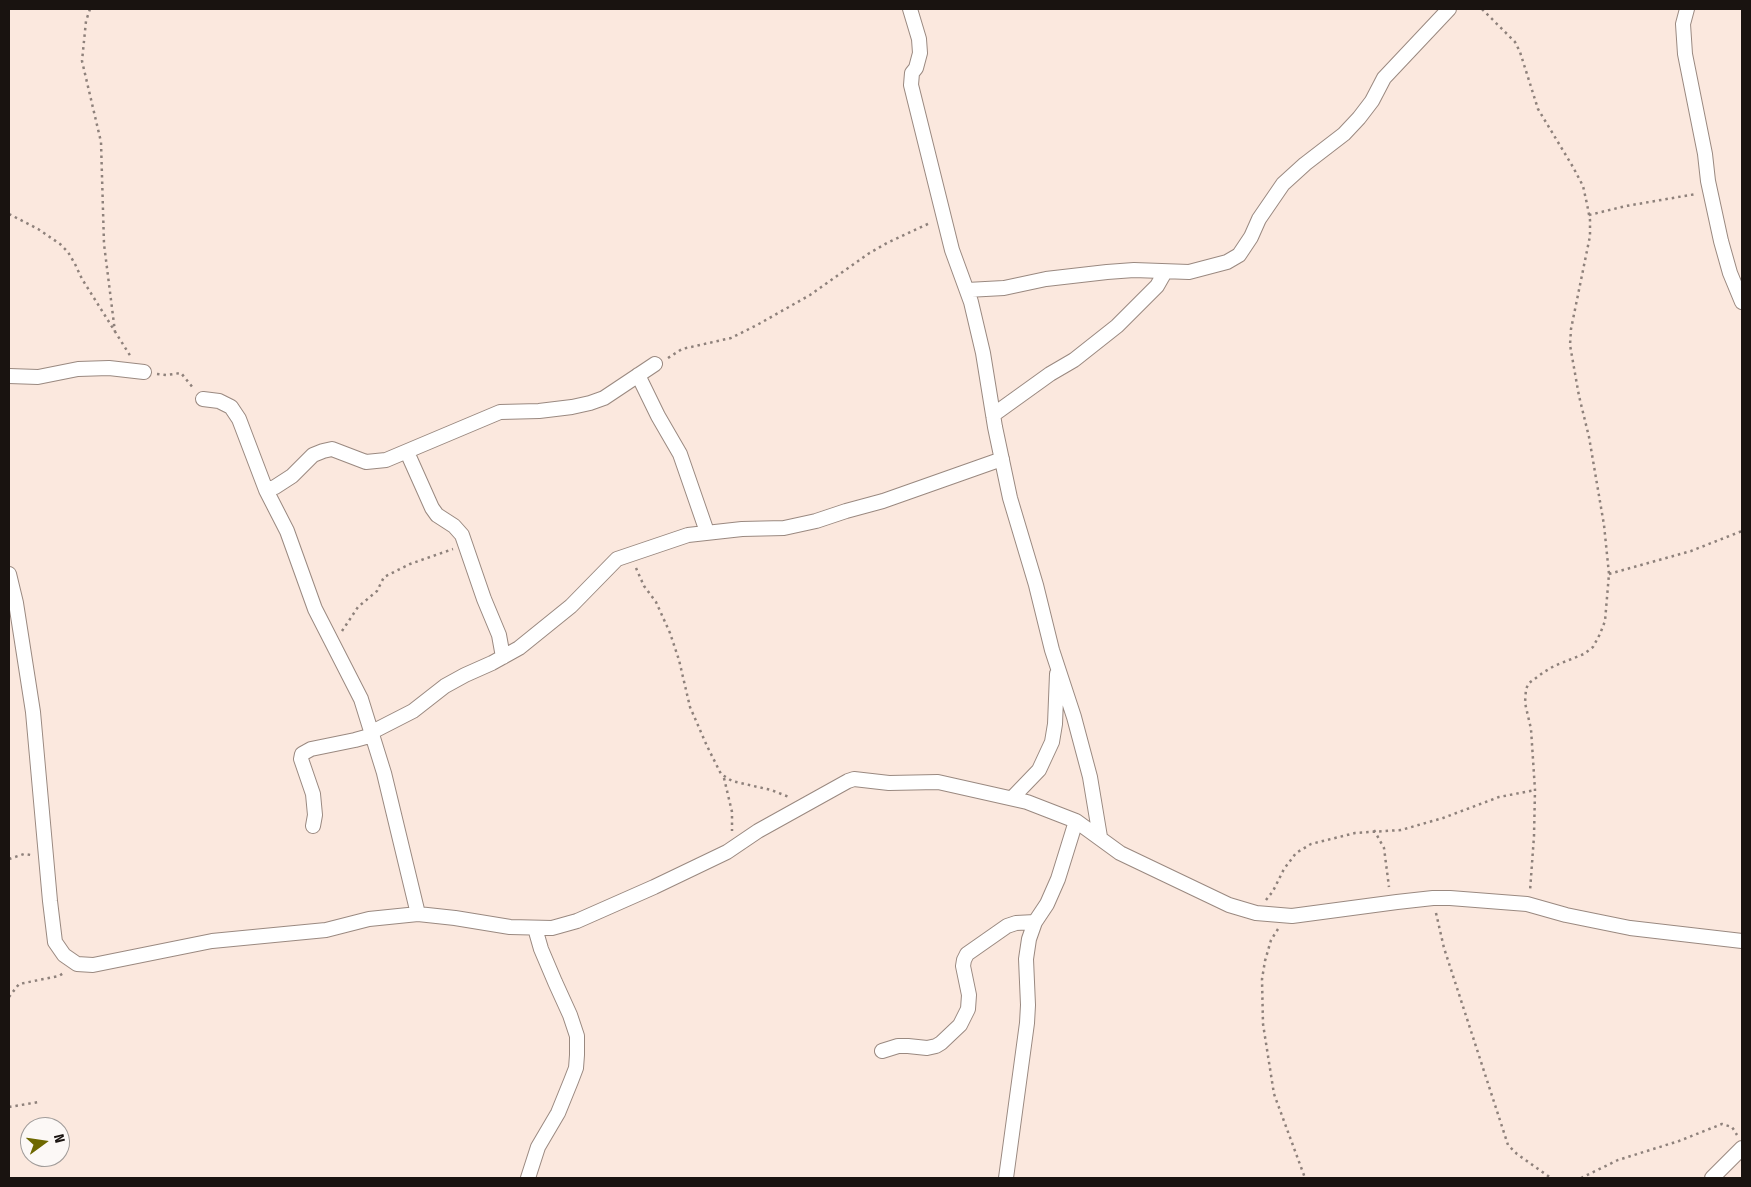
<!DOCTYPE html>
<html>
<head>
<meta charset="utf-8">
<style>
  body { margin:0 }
  #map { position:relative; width:1751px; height:1187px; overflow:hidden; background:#fbe8de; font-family:"Fira Sans Condensed",sans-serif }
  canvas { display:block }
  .frame { position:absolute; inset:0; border:10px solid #191310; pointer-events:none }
  .north { position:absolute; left:20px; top:1117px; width:50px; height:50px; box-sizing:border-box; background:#fcf8f6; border:1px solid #a19c9a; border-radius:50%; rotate:76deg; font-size:14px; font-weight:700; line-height:20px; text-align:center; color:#191310 }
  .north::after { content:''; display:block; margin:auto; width:18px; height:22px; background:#6e6800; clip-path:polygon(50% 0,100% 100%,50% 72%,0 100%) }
</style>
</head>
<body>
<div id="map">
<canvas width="1751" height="1187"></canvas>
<div class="frame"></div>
<div class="north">N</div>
</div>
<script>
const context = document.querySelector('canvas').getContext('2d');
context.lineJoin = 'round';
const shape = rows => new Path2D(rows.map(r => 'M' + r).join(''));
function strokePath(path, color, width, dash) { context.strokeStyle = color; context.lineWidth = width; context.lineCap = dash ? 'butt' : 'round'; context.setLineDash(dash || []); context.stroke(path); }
const path = shape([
  [90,9,86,21,82,61,101,142,104,244,115,332],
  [1482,9,1515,42,1520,52,1538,109,1573,167,1583,186,1587,204,1590,220,1590,236,1571,329,1570,345,1579,396,1589,437,1604,525,1609,574,1605,621,1600,634,1593,647,1584,654,1554,666,1544,672,1529,683,1526,689,1525,703,1531,729,1535,790,1534,836,1530,891],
  [9,214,38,229,60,244,68,252,75,264,82,279,131,357],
  [1589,215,1626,206,1696,194],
  [668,358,682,349,731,338,757,325,810,295,868,254,887,243,930,223],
  [157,374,166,375,181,373,194,389],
  [636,568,644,586,656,602,670,633,679,660,690,707,707,746,721,774,732,781,771,790,789,797],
  [1609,574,1691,551,1742,531],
  [342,631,358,607,377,591,384,577,410,564,453,549],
  [724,778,732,812,732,831],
  [1374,830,1384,848,1389,887],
  [9,859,24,854,31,855],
  [1266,900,1273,891,1284,869,1296,853,1311,844,1355,833,1401,830,1443,818,1499,797,1535,790],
  [1436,913,1444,948,1508,1145,1517,1154,1551,1178],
  [1278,929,1271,940,1265,961,1262,979,1263,1024,1274,1094,1305,1178],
  [9,997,19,984,59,976,65,972],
  [9,1107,39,1102],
  [1581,1178,1618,1160,1679,1141,1722,1124,1732,1127,1737,1135]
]);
const minor = shape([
  [910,9,919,39,920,53,916,68,912,73,911,85,952,250,971,302,983,353,995,427,1010,498,1036,585,1052,650,1074,717,1090,777,1100,837],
  [1687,9,1683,24,1685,54,1705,154,1708,181,1721,241,1730,273,1742,302],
  [967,290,1004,288,1046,279,1107,272,1134,270,1189,272,1227,262,1239,255,1251,237,1259,219,1283,184,1305,164,1344,134,1359,118,1372,101,1384,78,1449,9],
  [638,375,658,416,680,454,707,532],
  [9,376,38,377,78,369,109,368,144,372],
  [203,399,219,401,231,407,239,419,266,490,287,531,315,609,361,699,384,773,418,914],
  [993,415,1050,374,1074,360,1117,326,1157,286,1165,272],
  [407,452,432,508,437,515,454,526,462,535,484,599,499,635,503,657],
  [266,490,275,487,292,476,313,455,323,451,332,449,366,462,386,460,500,412,539,411,572,407,590,403,604,398,655,364],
  [9,574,16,603,33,712,50,901,55,942,64,955,77,964,93,965,212,941,326,930,369,919,418,914,455,918,510,927,552,928,577,921,654,887,727,852,758,831,848,781,854,779,889,783,938,782,1027,802,1076,821,1120,853,1229,905,1256,913,1292,916,1397,902,1433,898,1450,898,1527,904,1566,915,1630,928,1742,941],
  [372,732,413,711,445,686,465,675,492,663,519,648,571,606,617,559,688,535,742,529,784,528,816,521,846,511,883,501,1002,459],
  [1013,797,1039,770,1052,742,1055,724,1057,674],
  [313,826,315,815,313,794,301,759,302,754,311,749,355,740,373,735],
  [882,1051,898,1046,908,1046,927,1048,936,1046,941,1043,960,1025,968,1009,969,995,963,966,964,960,967,954,1007,926,1016,923,1035,922],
  [528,1178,538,1147,558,1113,571,1081,576,1068,577,1055,577,1036,570,1015,555,982,541,949,535,928],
  [1006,1178,1027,1023,1028,1005,1026,959,1029,939,1035,922,1047,904,1058,879,1076,821],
  [1712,1178,1742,1148]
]);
strokePath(minor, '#9a8980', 16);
strokePath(path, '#8e817b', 2.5, [2.5, 4]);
strokePath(minor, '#fff', 14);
</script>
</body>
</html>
